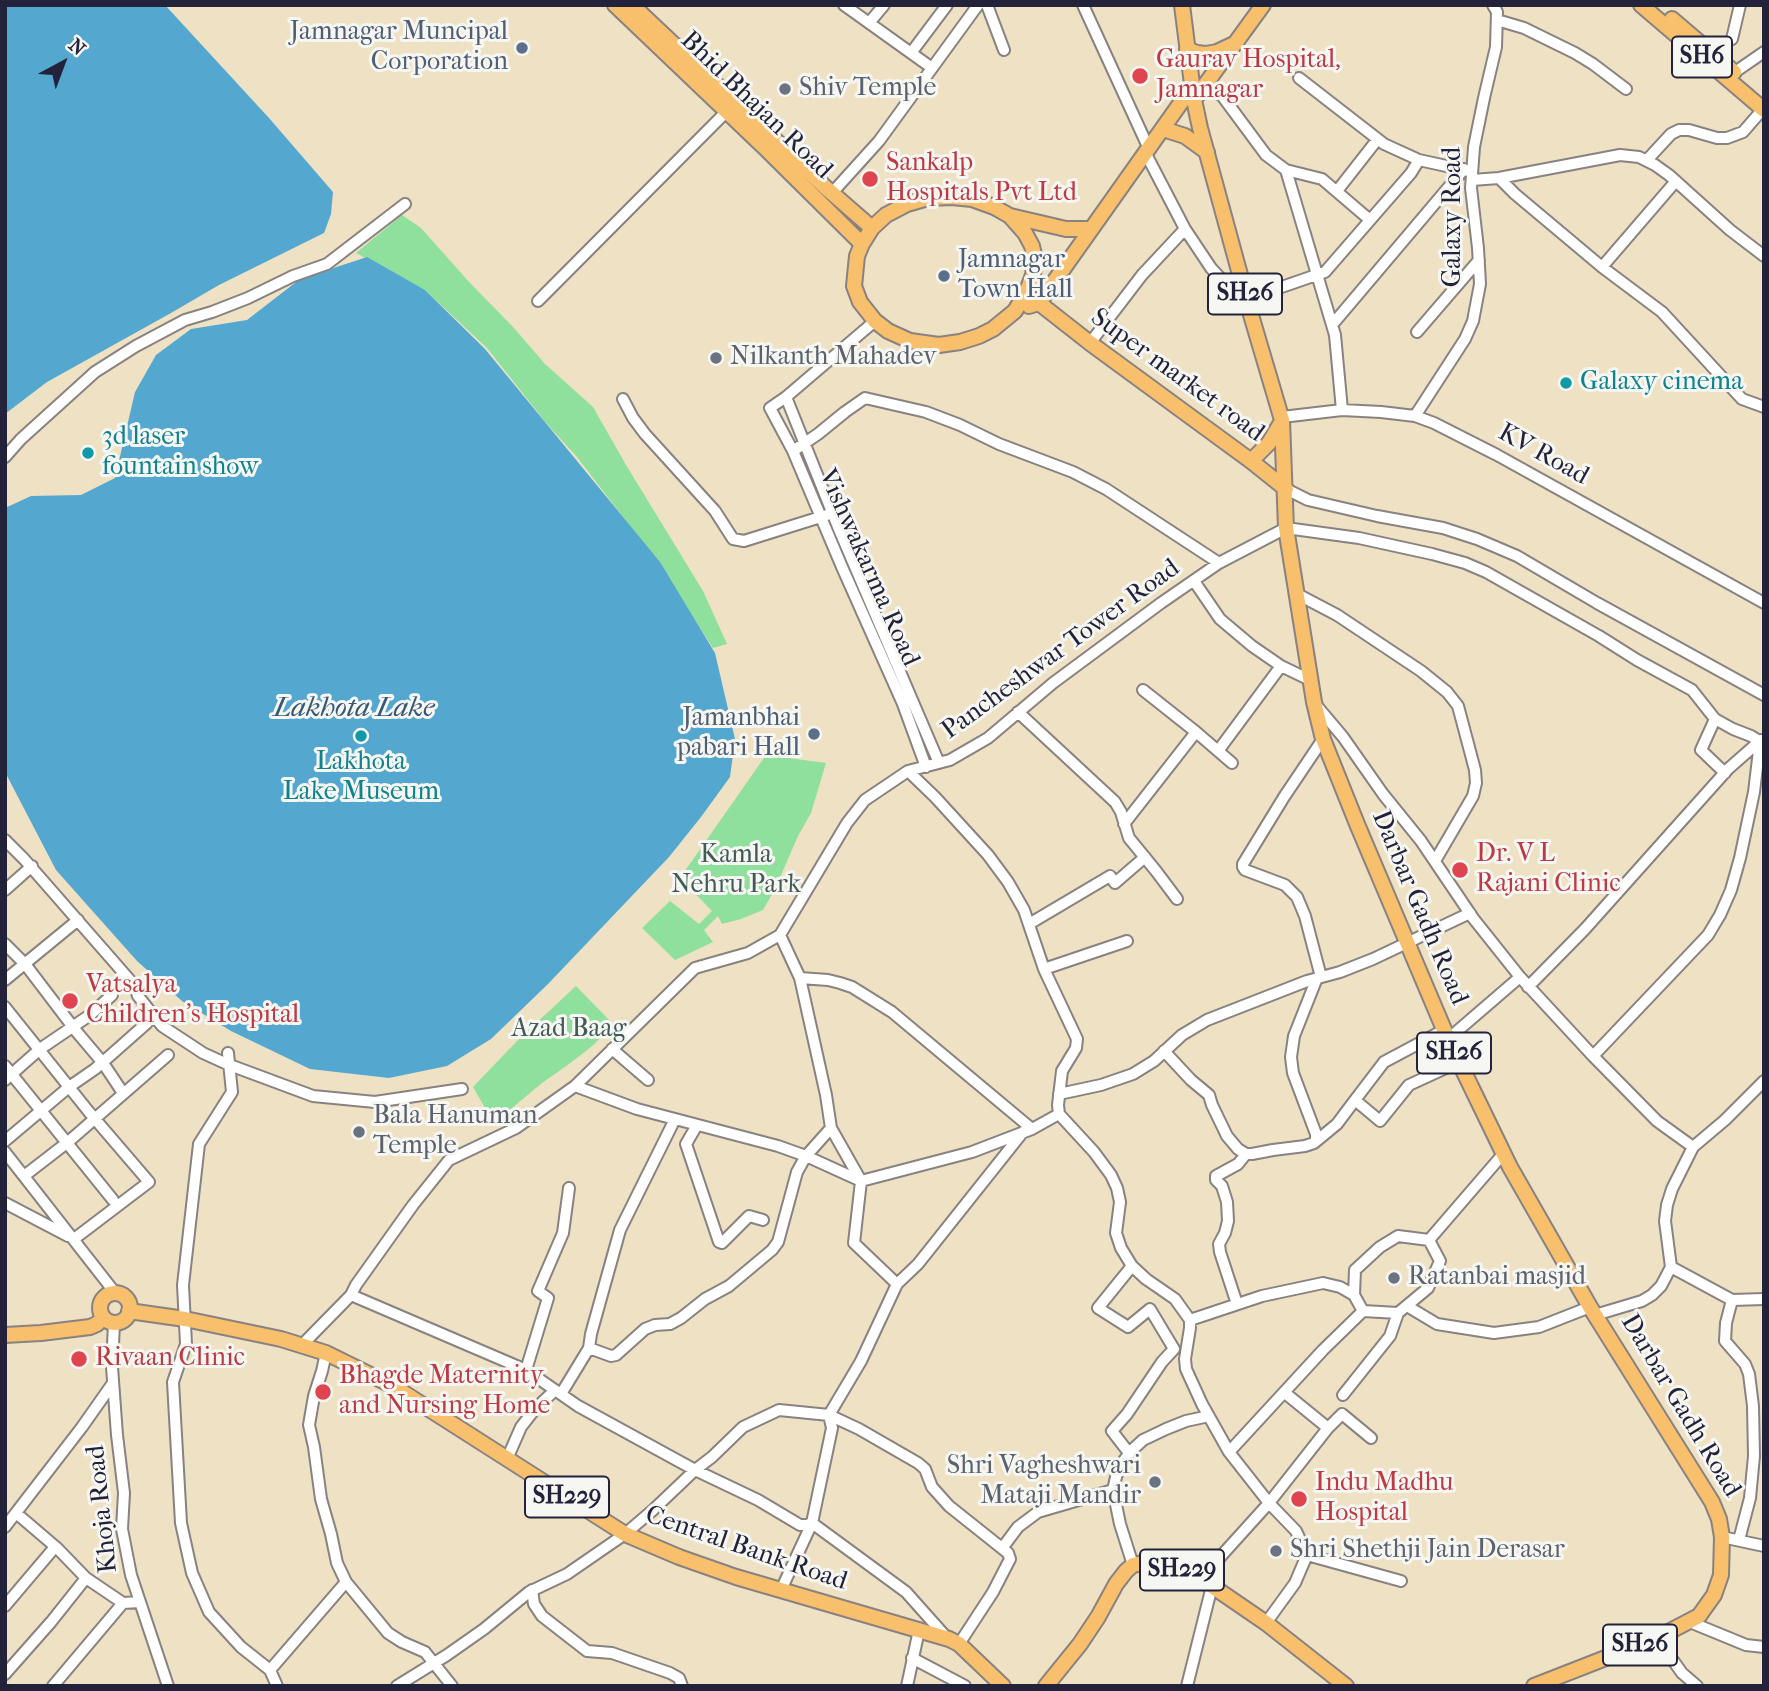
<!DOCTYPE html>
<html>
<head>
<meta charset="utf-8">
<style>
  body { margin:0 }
  #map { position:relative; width:1769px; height:1691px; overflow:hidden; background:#efe1c4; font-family:"IM FELL French Canon",serif }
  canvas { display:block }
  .frame { position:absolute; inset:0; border:7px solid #22223b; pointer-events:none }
  .north { position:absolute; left:28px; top:28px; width:70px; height:70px; -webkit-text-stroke:5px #f6f6f2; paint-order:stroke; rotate:41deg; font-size:19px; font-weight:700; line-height:28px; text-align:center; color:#22223b }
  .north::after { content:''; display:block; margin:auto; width:24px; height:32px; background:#22223b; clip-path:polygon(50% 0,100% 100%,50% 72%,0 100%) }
</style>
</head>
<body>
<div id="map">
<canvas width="1769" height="1691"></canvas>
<div class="frame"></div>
<div class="north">N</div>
</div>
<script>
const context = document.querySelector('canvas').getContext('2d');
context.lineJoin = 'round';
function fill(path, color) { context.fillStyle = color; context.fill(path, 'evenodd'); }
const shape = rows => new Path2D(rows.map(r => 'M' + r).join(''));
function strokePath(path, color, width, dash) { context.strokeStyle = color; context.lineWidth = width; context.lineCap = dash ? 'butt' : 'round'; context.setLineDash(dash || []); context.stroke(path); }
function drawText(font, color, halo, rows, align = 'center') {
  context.font = font + ' "IM FELL French Canon",serif'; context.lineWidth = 6; context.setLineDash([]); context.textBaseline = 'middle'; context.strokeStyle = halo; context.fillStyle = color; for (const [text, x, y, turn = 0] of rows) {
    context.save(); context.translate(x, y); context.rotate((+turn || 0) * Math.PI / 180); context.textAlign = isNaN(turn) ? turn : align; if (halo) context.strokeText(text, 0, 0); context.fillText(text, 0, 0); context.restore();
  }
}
const green = shape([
  [402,215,421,228,470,283,514,328,545,364,593,407,626,465,703,591,727,644,713,648,653,556,577,457,547,424,487,348,425,290,356,253],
  [766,755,826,763,811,813,798,836,775,889,763,910,741,919,722,924,718,916,704,930,713,942,675,960,642,928,670,901,699,924,712,911,680,878],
  [576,986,614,1025,591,1047,569,1064,542,1083,506,1113,492,1120,473,1087,517,1041]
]);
const water = shape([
  [5,5,165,5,269,118,333,192,331,214,324,233,219,285,171,313,47,382,5,414],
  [367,257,425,290,485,349,660,562,715,653,735,739,730,777,701,817,669,857,548,984,491,1039,447,1066,389,1078,310,1069,231,1031,182,1001,137,961,56,870,5,772,5,508,31,496,81,495,115,478,135,392,156,355,191,329,247,320,300,279]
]);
const minor = shape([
  [844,5,932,68],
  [987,5,1004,50],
  [1083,5,1149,149],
  [1497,20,1524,28,1575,53,1593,64,1626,89],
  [869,23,884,5],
  [1732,39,1740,5],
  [911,53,947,5],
  [1735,72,1764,52],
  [1299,78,1384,144,1419,160,1469,171],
  [1208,82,1223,97,1266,155,1286,170,1322,179,1370,220],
  [1146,154,1185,229,1211,268,1222,280,1244,288],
  [1647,160,1671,134,1679,130,1689,130,1717,138,1727,138,1743,132,1763,109],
  [1286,170,1335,335,1342,410],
  [1499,178,1515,194,1602,267,1662,312,1742,399,1764,407],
  [1472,180,1499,178,1620,155,1639,157,1655,165,1669,175,1730,230,1764,256],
  [1337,191,1377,140],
  [832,193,879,141,978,5],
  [1602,267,1676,181],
  [1247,299,1325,272,1411,173,1419,160],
  [538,301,731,107],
  [875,321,786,397,770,408,793,451,842,567,903,704,926,767],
  [1332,325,1464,169],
  [1417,332,1479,260],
  [1090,343,1142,275,1185,229],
  [786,397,838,527,939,763],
  [623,399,633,418,645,434,715,511,733,539,744,541,827,515],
  [1415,416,1465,339,1473,321,1480,284,1478,248,1471,188,1474,147,1484,98,1496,47,1497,12,1493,5],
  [1282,417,1342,410,1381,412,1415,416,1434,423,1497,455,1764,603],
  [793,451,818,434,845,412,865,398,926,412,960,425,999,444,1073,472,1106,489,1219,563],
  [5,457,21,439,95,372,136,346,185,320,212,312,248,298,293,276,327,264,405,204],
  [1286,489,1308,500,1377,516,1443,528,1477,539,1517,556,1597,603,1764,695],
  [1194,581,1220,619,1252,646,1281,666,1310,680],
  [1297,594,1337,615,1421,671,1447,692,1458,706,1475,770,1476,783,1473,796,1435,861],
  [1143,690,1196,732],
  [1316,705,1343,737,1383,794,1421,841,1473,918,1520,977,1593,1056,1708,935,1720,915,1731,890,1740,858,1754,792,1760,742],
  [1018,712,1115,802,1121,812,1129,838,1156,871,1177,899],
  [1715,719,1701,750,1725,773],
  [1218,751,1281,666],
  [908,771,935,797,988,855,1008,882,1024,910,1044,969,1077,1039,1076,1048,1062,1071,1058,1105,1059,1114,1094,1152,1111,1175,1117,1188,1120,1202,1116,1233,1121,1248,1132,1266,1146,1279,1175,1299,1190,1320,1190,1328,1185,1359,1186,1369,1202,1404,1229,1452,1269,1503,1222,1555,1203,1580],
  [1124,824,1196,732,1232,763],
  [5,840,24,859,135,986,138,996,162,1026,203,1053,227,1064,313,1096,375,1102,462,1089],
  [5,890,32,866],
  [1029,924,1110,876,1115,883,1145,857],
  [780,935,800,978,826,1095,831,1128,861,1181,972,1152,1032,1129,1059,1114],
  [5,944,25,964,76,1031,103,1063,123,1093],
  [1044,969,1127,941],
  [1321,977,1305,916,1297,897,1285,885,1245,870,1243,867,1243,864,1284,797,1323,739],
  [800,978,828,980,840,983,852,987,892,1012,1032,1129],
  [5,980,78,920],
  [1528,987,1585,929,1728,769,1761,740],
  [5,1007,89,1112,149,1182,74,1239],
  [1444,1030,1384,1062,1355,1100,1380,1121,1409,1085,1459,1062],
  [1448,1039,1520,977],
  [612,1049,648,1080],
  [1164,1051,1191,1080,1209,1095,1212,1105,1227,1136,1238,1149,1246,1154,1252,1154,1273,1150,1305,1146,1314,1143,1337,1124,1355,1100],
  [228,1053,232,1092,199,1144,183,1285,186,1344,173,1382,181,1523,192,1573,209,1612,241,1647,270,1670,277,1686],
  [1593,1056,1657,1121,1693,1147],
  [5,1066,113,1200],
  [5,1080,40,1049,90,1015,112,995],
  [575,1086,637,1109,778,1146,806,1156,861,1181,854,1243,897,1284],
  [1059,1094,1101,1085,1133,1074,1154,1061,1182,1035,1207,1020,1307,981,1340,972,1373,959,1470,913],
  [697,1125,686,1144,719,1242,722,1243,749,1216,763,1220],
  [1316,1140,1316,1134,1293,1073,1291,1057,1294,1036,1317,978],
  [5,1141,69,1087,95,1069,147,1023],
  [5,1152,116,1294],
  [24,1176,68,1142,168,1055],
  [5,1203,68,1236],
  [1429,1240,1504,1153],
  [1671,1267,1732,1300,1764,1299],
  [351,1295,526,1370,578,1406,695,1470,758,1500,800,1525,807,1525,812,1523],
  [1732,1300,1726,1323,1725,1341,1745,1364,1749,1374,1753,1406,1754,1456,1750,1498,1739,1540],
  [1237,1304,1220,1252,1219,1244,1225,1233,1228,1221,1227,1202,1222,1186,1216,1180,1216,1176,1238,1164,1246,1154],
  [1407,1306,1437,1324,1494,1333,1539,1327,1590,1307],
  [1363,1311,1354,1295,1355,1270,1380,1247,1398,1236,1429,1240],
  [1595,1315,1642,1301,1652,1295,1661,1286,1671,1267,1665,1221,1667,1205,1672,1189,1693,1147,1725,1120,1764,1081],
  [1190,1320,1262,1296,1323,1283,1340,1287,1354,1295],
  [114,1323,112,1367,117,1435,124,1493,122,1529,131,1575,168,1686],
  [302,1345,351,1295,356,1285,413,1205,449,1160,516,1128,575,1086,695,968,748,953,780,935,847,823,865,800,908,771,950,760,988,738,1053,683,1161,603,1219,563,1286,528,1359,538,1432,554,1465,563,1486,572,1599,636,1637,660,1692,690,1715,719,1733,729,1751,736,1764,744],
  [589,1348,611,1356,616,1355,645,1329,655,1325,670,1324,681,1318,705,1299,729,1286,772,1250,778,1242,797,1172,802,1163,806,1156,831,1128],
  [326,1353,322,1371,314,1396,309,1425,314,1447,321,1499,331,1534,337,1563,346,1582,388,1633,402,1642,425,1652,452,1686],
  [526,1370,548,1298,538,1291,563,1233,569,1188],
  [1285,1393,1328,1428,1342,1414,1371,1438],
  [561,1394,589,1348,591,1334,620,1230,675,1119],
  [1343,1395,1390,1336,1398,1313],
  [1229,1452,1323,1350,1363,1311,1398,1313,1428,1288,1440,1261,1429,1240],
  [1129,1453,1112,1431,1127,1414,1162,1362,1174,1349,1150,1309,1128,1327,1098,1308,1132,1266],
  [507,1459,521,1427,535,1409,555,1390],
  [16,1513,57,1548,86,1578,123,1603,140,1602],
  [5,1527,82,1427,113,1383],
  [1722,1537,1764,1546],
  [1003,1547,1018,1527,1038,1512,1113,1490],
  [1307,1555,1401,1581],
  [1133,1565,1120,1524,1113,1490,1116,1477,1120,1466,1131,1451,1143,1440,1166,1429,1186,1421,1209,1416],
  [532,1590,534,1604,542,1616,587,1651,612,1653,670,1673,679,1678,682,1686],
  [781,1590,812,1523],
  [5,1606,55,1547],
  [1690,1622,1746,1645,1764,1647],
  [1266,1623,1295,1583,1307,1555,1296,1531,1269,1503,1328,1428],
  [947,1638,906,1592,812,1523,832,1428,829,1415,861,1361,897,1284,918,1264,1023,1132],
  [1657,1638,1682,1673,1697,1686],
  [912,1658,965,1686],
  [270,1670,346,1582],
  [5,1674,51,1622,86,1578],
  [53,1686,123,1603],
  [397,1686,447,1655,484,1629,529,1592,567,1574,625,1534,653,1510,695,1470,712,1457,743,1427,779,1410,829,1415,859,1429,918,1463,925,1469,932,1487,949,1506,1008,1553,1010,1559,993,1592,959,1644],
  [907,1686,919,1630],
  [1187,1686,1212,1586]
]);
const major = shape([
  [615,5,765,148,862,244],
  [632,5,825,187,872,228],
  [1182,5,1194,100,1200,128,1251,315,1282,420,1286,528,1314,702,1323,739,1357,824,1448,1039,1510,1167,1590,1307,1697,1478,1712,1502,1719,1519,1722,1537,1721,1575,1714,1595,1699,1616,1657,1638,1534,1686],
  [1641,5,1764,110],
  [1672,19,1734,72],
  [1187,49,1197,53,1206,54,1217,52,1234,44],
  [1194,100,1263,5],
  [1163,129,1185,136,1207,152],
  [952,197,972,199,994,207,1010,216,1025,233,1032,246,1035,259,1033,275,1027,291,1015,311,993,329,979,336,960,342,939,345,910,341,888,331,875,321,860,302,854,286,857,256,862,244,872,228,886,215,907,204,928,198,952,197],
  [1010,216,1066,229,1091,229],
  [1039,303,1090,343,1251,461,1286,489],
  [1029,306,1039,303,1192,87],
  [1251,461,1269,443,1282,421],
  '100 1308a15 15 0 1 1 30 0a15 15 0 1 1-30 0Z',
  [129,1311,185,1319,281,1339,326,1353,393,1386,625,1534,679,1557,736,1577,949,1639,959,1644,1003,1686],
  [5,1335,41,1333,90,1327,97,1324,103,1317],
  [1046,1686,1080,1644,1098,1617,1116,1584,1126,1571,1133,1565,1147,1562,1158,1562,1172,1566,1212,1586,1266,1623,1346,1686]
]);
const markers = [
  [522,48,7,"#5c6f8a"],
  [1140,76,9,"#e0444e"],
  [785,89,7,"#6b7280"],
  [870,179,9,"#e0444e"],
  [944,276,7,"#5c6f8a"],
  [716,358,7,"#6b7280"],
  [1566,383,7,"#0f9aa8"],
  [88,453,7,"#0f9aa8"],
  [814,734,7,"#5c6f8a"],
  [361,736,7,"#0f9aa8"],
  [1460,870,9,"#e0444e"],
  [70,1001,9,"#e0444e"],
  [359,1132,7,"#6b7280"],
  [1394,1278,7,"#6b7280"],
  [79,1359,9,"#e0444e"],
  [323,1392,9,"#e0444e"],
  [1155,1482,7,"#6b7280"],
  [1299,1499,9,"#e0444e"],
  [1276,1551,7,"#6b7280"]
];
const shields = [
  [1702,57,60],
  [1245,294,74],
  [1454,1053,74],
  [567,1497,84],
  [1182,1570,84],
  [1640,1645,74]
];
const shieldNames = [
  ["SH6",1702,57],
  ["SH26",1245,294],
  ["SH26",1454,1053],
  ["SH229",567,1497],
  ["SH229",1182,1570],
  ["SH26",1640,1645]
];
const serviceNames = [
  ["Jamnagar Muncipal",508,33],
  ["Corporation",508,63],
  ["Jamnagar",958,261,"left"],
  ["Town Hall",958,291,"left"],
  ["Jamanbhai",800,719],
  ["pabari Hall",800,749]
];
const healthNames = [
  ["Gaurav Hospital,",1156,61],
  ["Jamnagar",1156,91],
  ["Sankalp",886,164],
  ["Hospitals Pvt Ltd",886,194],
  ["Dr. V L",1476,855],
  ["Rajani Clinic",1476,885],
  ["Vatsalya",86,986],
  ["Children's Hospital",86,1016],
  ["Rivaan Clinic",95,1359],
  ["Bhagde Maternity",339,1377],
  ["and Nursing Home",339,1407],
  ["Indu Madhu",1315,1484],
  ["Hospital",1315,1514]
];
const worshipNames = [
  ["Shiv Temple",799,89],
  ["Nilkanth Mahadev",730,358],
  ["Bala Hanuman",373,1117],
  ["Temple",373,1147],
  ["Ratanbai masjid",1408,1278],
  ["Shri Vagheshwari",1141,1467,"right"],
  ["Mataji Mandir",1141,1497,"right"],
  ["Shri Shethji Jain Derasar",1290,1551]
];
const streetNames = [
  ["Bhid Bhajan Road",756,106,44],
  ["Galaxy Road",1454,217,-90],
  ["Super market road",1177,376,36],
  ["KV Road",1543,455,29],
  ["Vishwakarma Road",868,568,66],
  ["Pancheshwar Tower Road",1061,650,-36],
  ["Darbar Gadh Road",1419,908,67],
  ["Darbar Gadh Road",1680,1406,59],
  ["Khoja Road",103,1509,-96],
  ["Central Bank Road",746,1549,19]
];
const cultureNames = [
  ["Galaxy cinema",1580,383],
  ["3d laser",102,438],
  ["fountain show",102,468],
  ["Lakhota",361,763,"center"],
  ["Lake Museum",361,793,"center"]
];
const parkNames = [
  ["Kamla",736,856],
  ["Nehru Park",736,886],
  ["Azad Baag",569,1030]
];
const waterNames = [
  ["Lakhota Lake",354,709]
];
fill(green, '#8fdf9d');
fill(water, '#54a8d0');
strokePath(minor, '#888280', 14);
strokePath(major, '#888280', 18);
strokePath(minor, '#fff', 10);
strokePath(major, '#f8bf6c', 14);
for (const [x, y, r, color] of markers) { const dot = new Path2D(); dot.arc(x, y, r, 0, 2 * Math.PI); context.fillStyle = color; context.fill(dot); strokePath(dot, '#f6f6f2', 2.5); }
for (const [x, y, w] of shields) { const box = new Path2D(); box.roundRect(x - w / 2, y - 20.5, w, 41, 5); context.fillStyle = '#f6f6f2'; context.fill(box); strokePath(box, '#22223b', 2); }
drawText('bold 24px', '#22223b', null, shieldNames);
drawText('26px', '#4e5e75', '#f6f6f2', serviceNames, 'right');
drawText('26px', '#be3a42', '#f6f6f2', healthNames, 'left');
drawText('26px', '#5b616d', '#f6f6f2', worshipNames, 'left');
drawText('26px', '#22223b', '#f6f6f2', streetNames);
drawText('26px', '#0d838f', '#f6f6f2', cultureNames, 'left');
drawText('26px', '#435b58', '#f6f6f2', parkNames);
drawText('italic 28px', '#365877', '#f6f6f2', waterNames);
</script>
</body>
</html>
